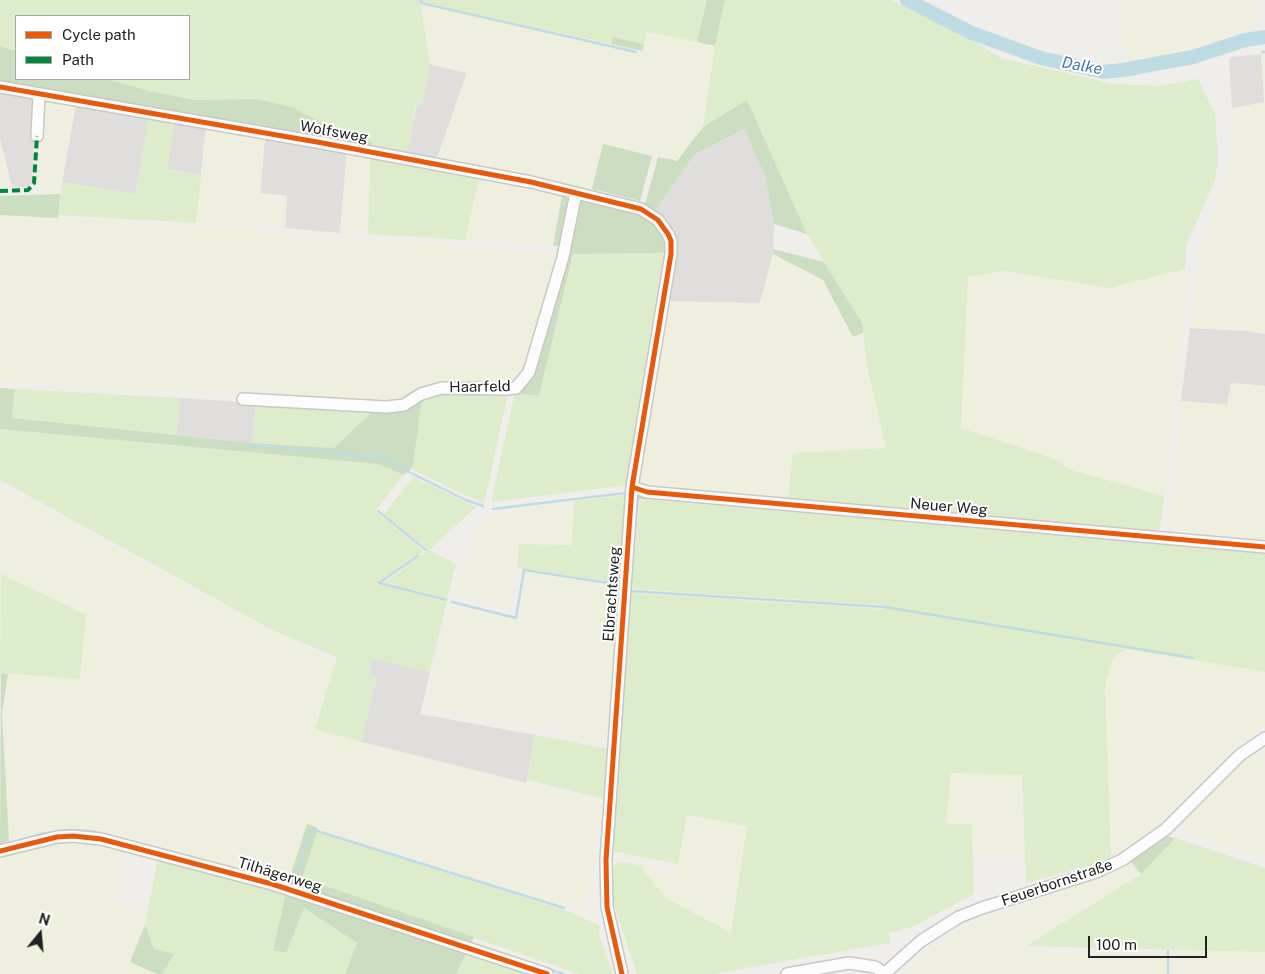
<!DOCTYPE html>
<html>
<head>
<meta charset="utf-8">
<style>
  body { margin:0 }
  #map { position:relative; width:1265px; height:974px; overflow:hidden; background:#f0eeeb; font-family:"Public Sans",sans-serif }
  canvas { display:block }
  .legend { position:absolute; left:15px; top:15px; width:175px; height:65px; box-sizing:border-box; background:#fff; border:1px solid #a7a7a7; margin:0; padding:6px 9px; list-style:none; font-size:15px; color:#222 }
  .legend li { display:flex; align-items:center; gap:10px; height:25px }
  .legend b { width:25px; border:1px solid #a7a7a7 }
  .north { position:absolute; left:15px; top:909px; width:50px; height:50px; -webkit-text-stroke:4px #fff; paint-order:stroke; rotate:17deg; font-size:14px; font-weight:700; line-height:20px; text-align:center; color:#222 }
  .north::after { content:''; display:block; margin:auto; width:18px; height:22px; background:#222; clip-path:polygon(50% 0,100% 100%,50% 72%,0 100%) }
  .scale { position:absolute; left:1088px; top:936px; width:119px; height:22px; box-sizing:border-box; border:2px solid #222; border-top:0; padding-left:6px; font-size:15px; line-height:18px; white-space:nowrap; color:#222; -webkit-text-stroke:4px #fff; paint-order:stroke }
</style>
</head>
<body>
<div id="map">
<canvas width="1265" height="974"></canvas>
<ul class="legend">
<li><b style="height:6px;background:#e8590c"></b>Cycle path</li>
<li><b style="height:6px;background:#00873e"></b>Path</li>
</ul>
<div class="north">N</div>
<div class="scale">100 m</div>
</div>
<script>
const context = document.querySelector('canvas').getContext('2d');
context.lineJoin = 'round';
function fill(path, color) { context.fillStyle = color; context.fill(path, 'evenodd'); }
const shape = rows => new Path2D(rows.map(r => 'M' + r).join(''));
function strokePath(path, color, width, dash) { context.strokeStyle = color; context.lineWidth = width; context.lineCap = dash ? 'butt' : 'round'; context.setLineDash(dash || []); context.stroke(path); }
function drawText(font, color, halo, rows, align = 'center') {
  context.font = font + ' "Public Sans",sans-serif'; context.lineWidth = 4; context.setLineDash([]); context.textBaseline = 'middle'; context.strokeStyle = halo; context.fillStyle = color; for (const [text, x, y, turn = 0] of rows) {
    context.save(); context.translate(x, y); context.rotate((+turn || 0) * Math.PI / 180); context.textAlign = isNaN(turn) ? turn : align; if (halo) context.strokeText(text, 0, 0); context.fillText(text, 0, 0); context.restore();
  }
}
const residential = shape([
  [1261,54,1265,103,1232,108,1229,60,1232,57],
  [430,64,467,73,437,158,407,153,417,104,422,104],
  [0,91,36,97,32,183,28,187,12,187,0,139],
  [76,104,149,117,136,194,62,182],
  [174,121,206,126,201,175,167,169],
  [744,129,765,176,774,224,773,254,760,304,668,301,654,212,694,155],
  [265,137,347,151,340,233,285,228,287,196,260,193],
  [1190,328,1249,331,1265,334,1265,386,1231,383,1228,405,1181,401],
  [180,398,256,403,252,443,176,435],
  [373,658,430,672,420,714,535,735,526,783,361,742,377,677,369,675]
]);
const farmland = shape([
  [1117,0,1256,0,1255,26,1225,36,1228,45,1192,56,1128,67],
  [421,4,641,54,647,31,715,46,703,127,677,161,603,144,592,189,437,158,467,73,430,64],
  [1265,53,1265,334,1249,331,1190,328,1197,249,1226,181,1232,108,1264,102,1261,54],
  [41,97,76,104,60,194,36,195],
  [206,126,265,137,260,193,287,196,285,228,196,223],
  [0,139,12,187,0,187],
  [347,151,370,155,368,234,340,233],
  [479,179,562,196,553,246,465,240],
  [0,215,195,226,560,252,525,369,518,381,510,385,387,404,0,381],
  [773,254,823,280,866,361,886,448,793,453,788,498,648,486,641,477,668,301,760,303],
  [1185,269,1188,283,1164,496,1066,469,961,428,968,277,1004,271,1109,288],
  [1231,383,1265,386,1265,539,1175,531,1169,524,1181,401,1227,405],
  [0,485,292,642,336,661,315,729,361,742,602,802,585,912,307,825,289,881,91,828,67,827,41,831,9,841,2,712,8,674,80,679,86,615,1,575,0,582],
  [574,501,572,545,519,544,517,568,509,608,453,595,460,569,488,515],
  [526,572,620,586,610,738,599,742,560,735,561,729,543,725,542,731,434,711,428,704,451,604,518,620],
  [1126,649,1265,672,1265,727,1234,748,1159,823,1124,851,1111,857,1105,685,1114,657],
  [1265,746,1265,859,1189,834,1182,824,1243,761],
  [951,773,1022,774,1025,858,974,855,972,826,946,823],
  [687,815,747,826,731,934,666,898,639,865,677,872],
  [72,840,125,849,119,905,148,911,145,925,130,961,157,974,0,974,0,856,39,845],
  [1130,861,1141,874,1018,950,1167,952,1167,974,906,974,928,951,962,927,1094,879],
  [1170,950,1265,952,1265,974,1170,974]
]);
const grass = shape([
  [0,0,420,0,430,64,422,105,416,104,407,153,372,147,372,142,348,137,292,107,257,99,195,100,149,91,108,79,189,79,189,16,16,16,16,51,0,46],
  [422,0,707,0,697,42,647,32,644,44,613,37,611,44,422,2],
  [725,0,890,0,967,36,1000,58,1114,84,1157,86,1198,79,1215,114,1218,158,1215,180,1186,246,1185,269,1109,288,1004,271,968,277,961,428,1061,461,1067,469,1164,496,1160,528,1155,531,788,498,793,453,886,448,866,361,862,323,807,234,747,100,703,127,715,46],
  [149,117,174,121,167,169,201,175,196,223,58,215,62,182,136,194],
  [370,159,479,179,465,240,368,234],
  [668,253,628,485,491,502,515,393,539,396,573,254],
  [15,389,180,398,176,435,12,418],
  [432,392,508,393,484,504,411,469,422,398],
  [256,403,374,410,334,448,252,443],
  [0,429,377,464,404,475,375,511,424,551,377,584,447,602,430,672,373,658,369,675,377,677,361,742,315,729,337,657,274,631,0,480],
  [413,477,476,507,429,550,456,564,447,599,384,583,429,550,384,514],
  [626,495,621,583,517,568,519,544,572,545,574,501],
  [640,499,1265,553,1265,672,1126,649,1114,657,1105,685,1111,857,1093,865,1026,883,1022,775,951,773,946,823,972,825,974,894,912,927,889,933,890,943,711,974,637,974,614,905,610,868,619,862,639,865,666,898,731,933,747,826,687,815,678,864,611,851,631,593,883,609,884,605,631,589],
  [1,574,86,615,80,679,1,673,0,677],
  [535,735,609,749,604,799,527,780],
  [317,831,567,911,599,925,599,935,613,974,579,974,301,878],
  [1175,838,1265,868,1265,952,1026,946,1141,874],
  [158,859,286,893,273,950,286,953,304,908,357,943,345,974,162,974,173,954,154,949,145,925],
  [467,952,531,974,456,974]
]);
const forest = shape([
  [707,0,725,0,715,46,697,42],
  [613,37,644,44,642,51,611,44],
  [0,46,16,51,16,79,108,79,149,91,195,100,257,99,292,107,348,137,372,142,372,147,0,82],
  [747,100,807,234,774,224,765,176,744,129,694,155,654,212,644,208,658,157,677,161,703,127],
  [603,144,652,156,640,201,592,189],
  [60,194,58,218,0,215,0,196],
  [562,196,572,199,562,246,553,246],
  [577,197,640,212,666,235,668,253,573,254,539,396,515,393,525,384],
  [773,249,824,262,862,323,863,333,853,337,823,280,773,254],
  [0,388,15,389,12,418,252,443,334,448,374,410,422,398,413,464,411,469,404,475,377,464,0,429],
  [1,673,8,674,2,712,9,841,0,844],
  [307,824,318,828,302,878,474,937,470,946,287,886],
  [1166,836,1175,838,1141,874,1130,861],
  [286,893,467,952,456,974,345,974,357,943,304,908,286,953,273,950],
  [145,925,154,949,174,954,162,974,157,974,130,962]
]);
const stream = shape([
  [421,0,421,3,636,52],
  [1262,52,1265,52],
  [250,446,256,445,386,458,409,472,466,500,483,506],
  [636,497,647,498],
  [493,509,625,493],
  [378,511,426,550],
  [633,548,638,497],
  [418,556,379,583,446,600],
  [630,591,885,607,1193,658],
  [452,602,516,618,524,570,621,585],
  [21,840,41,834,68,830,91,831,101,834],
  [289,884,377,912],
  [294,885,310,830,314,830,564,908],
  [548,969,564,974],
  [1168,974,1168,951]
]);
const river = shape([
  [907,0,972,33,1041,58,1103,72,1123,70,1193,57,1245,40,1265,37]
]);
const minor = shape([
  [0,87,317,142,531,182,641,209,658,220,668,234,671,241,671,254,632,487,606,860,607,907,622,974],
  [37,136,39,95],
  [243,399,386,407,404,405,421,394,442,388,507,389,516,388,529,372,563,257,576,193],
  [632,487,647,492,1265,547],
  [0,851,57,837,73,836,101,839,272,884,547,974],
  [787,974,849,963,875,967,885,974],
  [884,974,921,941,959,917,982,908,1096,872,1122,860,1166,829,1240,755,1265,738]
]);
const quiet = shape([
  [0,191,28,190,34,183,37,136]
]);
const cycleway = shape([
  [0,87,317,142,531,182,641,209,658,220,668,234,671,241,671,254,632,487,606,860,607,907,622,974],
  [632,487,647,492,1265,547],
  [0,851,57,837,73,836,101,839,272,884,547,974]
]);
const streetNames = [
  ["Wolfsweg",334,132,10],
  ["Haarfeld",480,387,-1],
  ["Neuer Weg",949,507,5],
  ["Elbrachtsweg",612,594,-86],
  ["Tilhägerweg",280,875,17],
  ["Feuerbornstraße",1057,883,-19]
];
const waterNames = [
  ["Dalke",1082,66,10]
];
fill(residential, '#dfdedc');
fill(farmland, '#efefdf');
fill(grass, '#ddeccb');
fill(forest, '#cbdec1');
strokePath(stream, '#bfdbe3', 2.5);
strokePath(river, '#bfdbe3', 14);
strokePath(minor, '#c9c8c7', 14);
strokePath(minor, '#fdfcfc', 11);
strokePath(quiet, '#00873e', 4, [8, 4]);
strokePath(cycleway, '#e8590c', 5);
drawText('15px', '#222', '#fff', streetNames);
drawText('italic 16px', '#4a7aab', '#fff', waterNames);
</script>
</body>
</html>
